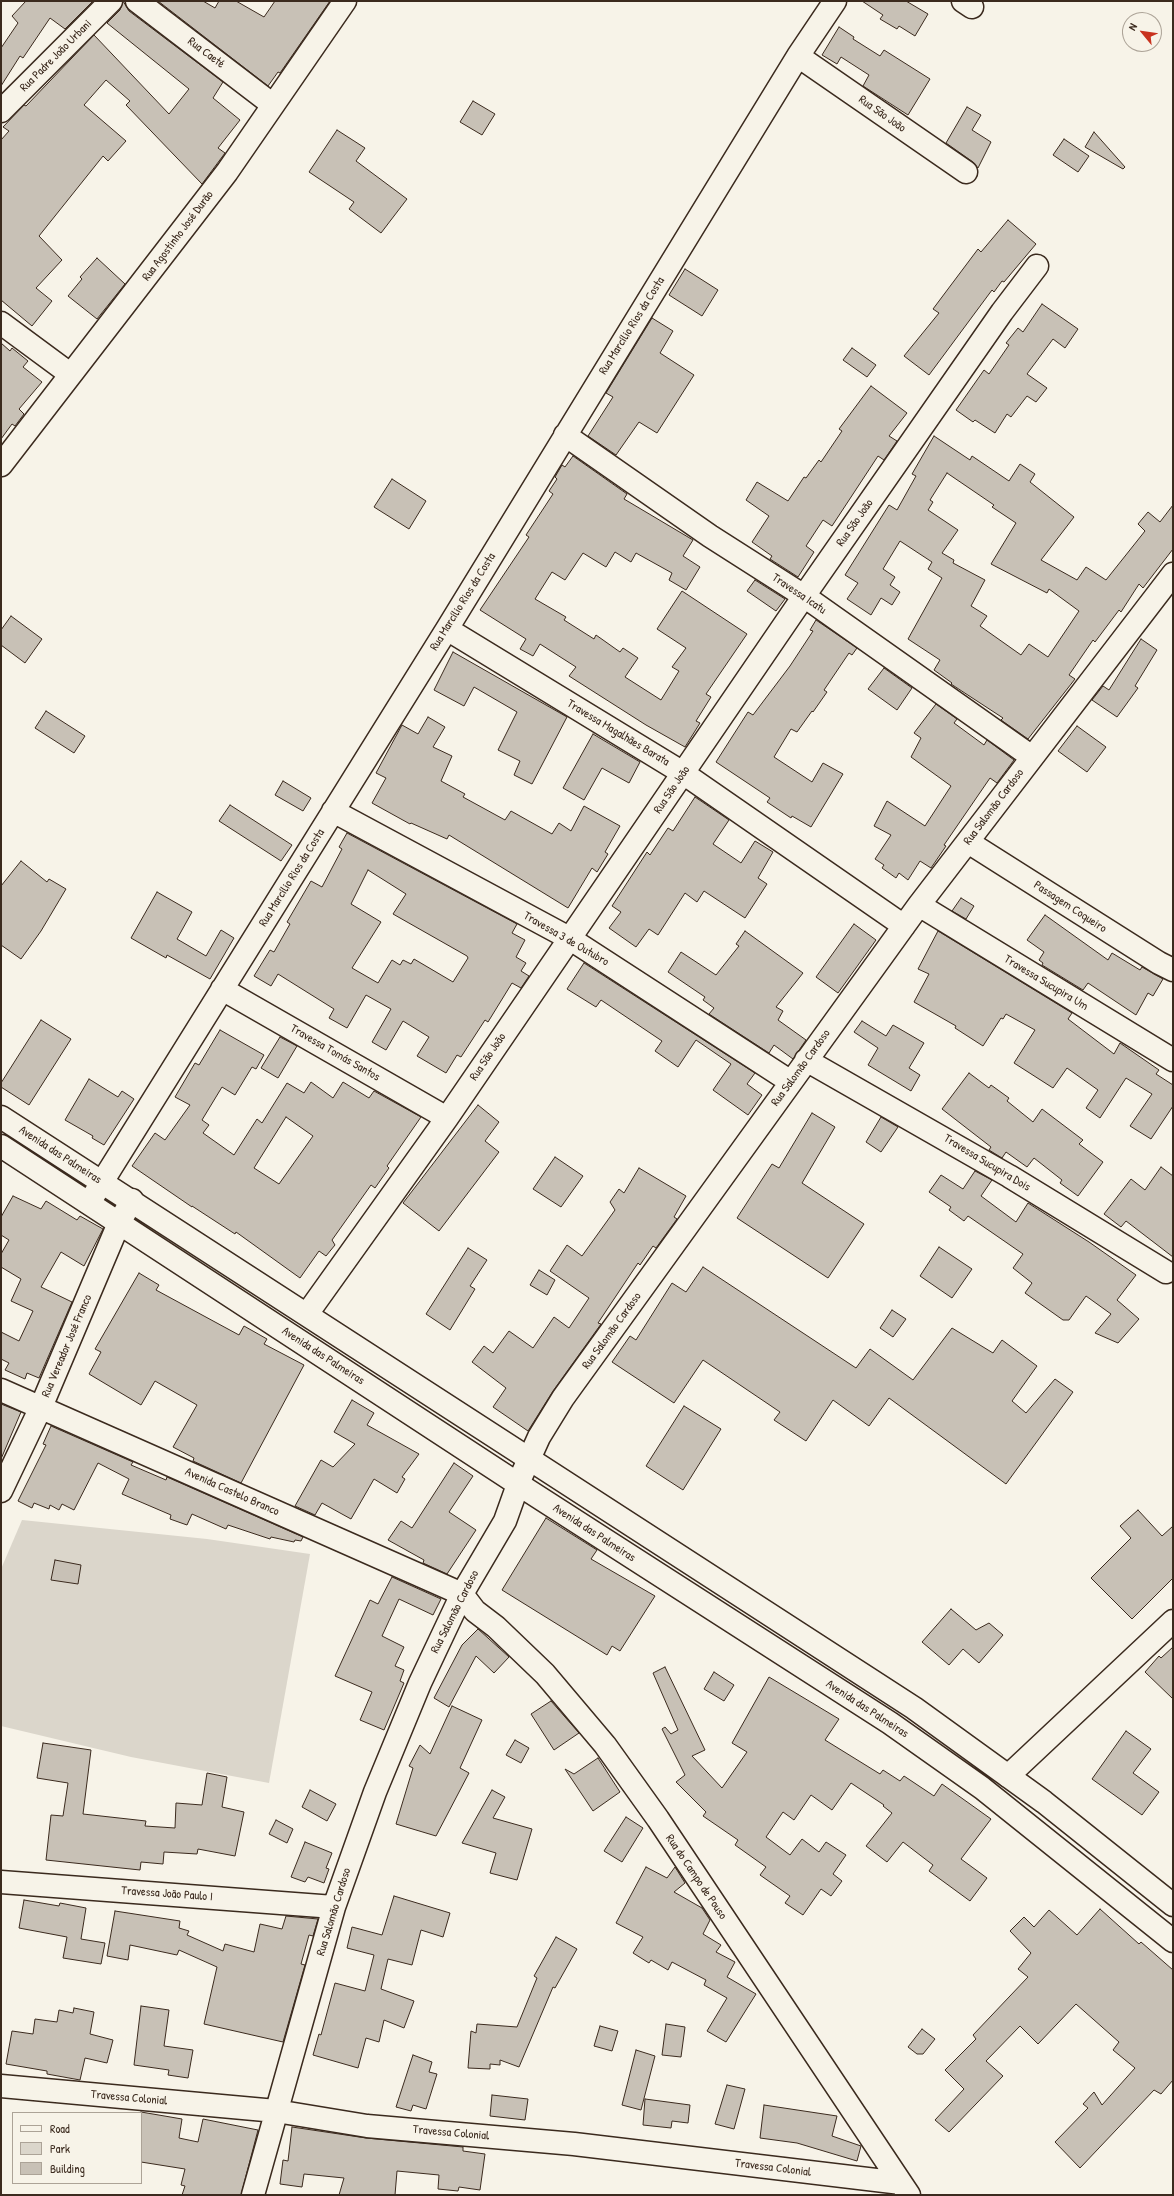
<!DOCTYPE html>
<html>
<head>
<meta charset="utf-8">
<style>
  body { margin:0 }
  #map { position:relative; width:1174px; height:2196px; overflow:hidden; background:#f7f3e8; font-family:"Patrick Hand",sans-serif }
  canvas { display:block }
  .frame { position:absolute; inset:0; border:2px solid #3b2a1e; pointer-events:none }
  .legend { position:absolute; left:12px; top:2112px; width:130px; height:72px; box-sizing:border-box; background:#f7f3e8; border:1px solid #aca397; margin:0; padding:5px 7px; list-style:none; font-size:12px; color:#3b2a1e }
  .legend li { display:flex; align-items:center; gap:8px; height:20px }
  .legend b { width:20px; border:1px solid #aca397 }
  .north { position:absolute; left:1122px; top:12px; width:40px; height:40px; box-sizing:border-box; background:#f7f3e8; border:1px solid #aca397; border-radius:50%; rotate:299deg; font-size:11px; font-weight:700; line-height:16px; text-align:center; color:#3b2a1e }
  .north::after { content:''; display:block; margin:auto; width:14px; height:18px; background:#c8321e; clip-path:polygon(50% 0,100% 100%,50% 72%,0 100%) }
</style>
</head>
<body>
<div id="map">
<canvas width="1174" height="2196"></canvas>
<div class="frame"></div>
<ul class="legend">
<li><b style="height:5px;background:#f7f3e8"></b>Road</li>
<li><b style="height:11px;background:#dbd6cb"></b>Park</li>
<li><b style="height:11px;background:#c8c1b6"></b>Building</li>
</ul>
<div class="north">N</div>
</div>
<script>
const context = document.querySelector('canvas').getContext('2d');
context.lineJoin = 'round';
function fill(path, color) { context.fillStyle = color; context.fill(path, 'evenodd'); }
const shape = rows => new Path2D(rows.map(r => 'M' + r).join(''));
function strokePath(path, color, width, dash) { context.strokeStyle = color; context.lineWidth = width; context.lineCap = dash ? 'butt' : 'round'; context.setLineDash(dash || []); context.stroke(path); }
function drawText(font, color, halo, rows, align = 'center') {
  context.font = font + ' "Patrick Hand",sans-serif'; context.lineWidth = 3.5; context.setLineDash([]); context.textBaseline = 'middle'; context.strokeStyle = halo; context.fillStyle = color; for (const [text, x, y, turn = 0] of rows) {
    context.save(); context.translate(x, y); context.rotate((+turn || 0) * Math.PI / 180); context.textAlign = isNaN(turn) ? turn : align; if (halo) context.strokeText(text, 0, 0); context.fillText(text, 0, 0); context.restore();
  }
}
const green = shape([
  [22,1520,207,1539,310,1554,269,1783,131,1757,1,1726,1,1569]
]);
const building = shape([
  [26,1,93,1,65,29,50,18,23,58,20,56,1,86,1,48,18,23,12,16,26,1],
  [123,1,129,11,223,82,213,98,240,120,218,148,225,153,202,184,126,105,130,101,106,80,84,105,126,141,108,161,103,156,39,236,62,260,36,288,52,301,32,326,1,300,1,140,9,131,3,127,24,105,26,106,94,35,169,114,189,89,107,23,120,10,123,1],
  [158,1,203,1,215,8,219,1,236,1,264,17,275,1,330,1,280,73,278,72,268,86,158,1],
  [862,1,906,1,928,14,915,36,899,26,897,29,880,19,883,15,862,1],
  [839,27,854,37,853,39,880,56,884,50,930,79,908,115,863,86,869,75,841,57,837,64,822,55,839,27],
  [473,101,495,114,482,135,460,122,473,101],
  [967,107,981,115,972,130,991,142,978,168,973,162,946,143,967,107],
  [337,130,365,148,356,161,407,199,381,233,349,209,354,202,309,172,337,130],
  [1094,132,1125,167,1123,169,1085,147,1094,132],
  [1064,139,1089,156,1078,172,1053,155,1064,139],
  [1008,220,1036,244,1004,282,1002,281,994,292,992,290,929,375,904,356,939,313,933,309,978,249,981,252,1008,220],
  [97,258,125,284,97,319,68,296,82,279,80,277,97,258],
  [685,269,718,290,702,316,669,295,685,269],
  [1042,304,1078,329,1065,348,1053,339,1027,374,1047,388,1036,402,1027,396,1011,417,1007,414,995,433,975,420,973,422,956,410,984,370,989,374,1009,345,1006,343,1018,328,1023,332,1042,304],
  [652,318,673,331,660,353,694,375,657,433,639,422,616,455,588,436,613,397,606,393,652,318],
  [1,343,10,351,12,348,28,361,23,367,42,382,19,409,24,414,15,426,12,424,1,439,1,343],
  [852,348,876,365,867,377,843,360,852,348],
  [871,386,907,413,889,436,897,441,884,460,878,456,832,526,823,520,806,546,814,552,798,577,770,559,772,556,752,542,769,516,746,500,757,482,788,501,804,477,806,478,819,460,821,462,842,431,839,429,871,386],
  [934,436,970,460,972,456,1009,481,1020,464,1035,474,1030,482,1074,517,1041,560,1077,580,1086,567,1106,580,1145,531,1138,524,1148,512,1160,522,1173,505,1173,549,1143,588,1139,584,1121,612,1119,610,1095,642,1093,640,1069,675,1075,679,1028,739,1001,720,1003,718,951,684,952,683,934,670,940,660,908,639,942,578,928,569,932,562,900,541,883,569,895,577,890,585,900,592,892,605,881,598,871,615,847,599,858,583,845,575,889,505,897,510,916,476,912,474,934,436],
  [947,473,994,505,992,507,1016,523,991,564,1047,593,1049,589,1079,611,1048,657,1029,644,1021,655,980,626,987,616,971,606,985,580,953,563,954,560,942,553,958,530,928,510,933,502,930,500,947,473],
  [573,456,627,494,624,499,693,540,683,556,700,567,686,590,669,580,672,573,636,553,631,562,615,552,606,567,583,553,565,580,552,572,535,599,566,617,564,620,594,639,596,635,620,652,623,648,638,658,625,677,661,700,679,671,672,667,686,648,657,629,682,591,747,634,706,694,711,697,696,721,700,723,685,747,646,725,569,676,576,667,540,644,533,656,520,649,526,639,480,610,529,537,526,535,553,494,549,491,557,479,555,477,562,465,565,467,573,456],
  [392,479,426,501,409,529,374,507,392,479],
  [755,580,785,599,776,611,747,591,755,580],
  [11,616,42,639,25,663,1,645,1,630,11,616],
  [816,620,857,648,852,655,849,653,824,690,827,692,813,712,812,711,797,732,791,729,774,757,812,782,823,763,843,774,811,827,792,816,791,818,767,802,770,798,716,762,748,712,753,715,790,666,813,631,810,630,816,620],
  [1141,639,1157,650,1135,686,1138,688,1117,717,1092,700,1103,686,1109,690,1141,639],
  [453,652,567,717,532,784,514,775,520,761,498,750,517,712,474,687,464,706,434,690,453,652],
  [884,668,912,688,897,710,868,689,884,668],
  [936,704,957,719,954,723,984,745,987,740,1014,760,997,783,990,778,944,845,946,846,931,868,920,861,908,880,899,873,896,878,882,868,884,865,875,859,891,835,874,826,887,801,925,826,951,786,911,757,921,738,914,733,936,704],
  [46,711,85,736,74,753,35,728,46,711],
  [428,717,445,727,433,747,452,756,441,781,465,794,463,797,505,820,511,811,552,834,559,823,571,831,584,806,620,826,605,852,608,854,597,872,592,868,568,908,449,835,447,839,411,823,410,824,372,803,386,778,376,773,402,725,418,734,428,717],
  [1077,726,1106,747,1087,772,1058,751,1077,726],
  [593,734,640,762,629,783,602,768,584,800,563,788,593,734],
  [283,781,311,798,303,811,275,795,283,781],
  [695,797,729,820,713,844,741,863,755,841,773,852,758,878,767,884,745,918,704,891,697,902,685,893,658,935,649,929,636,947,609,928,621,912,612,906,647,852,650,855,668,828,673,831,695,797],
  [230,805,292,845,281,861,219,821,230,805],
  [347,833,517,924,512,933,525,940,516,957,526,963,521,971,529,976,521,988,512,983,488,1022,485,1020,461,1057,457,1055,446,1073,417,1056,429,1037,403,1021,386,1050,372,1042,391,1009,366,995,347,1028,329,1018,334,1009,278,974,271,986,254,976,270,950,274,952,290,924,287,922,311,881,322,887,342,849,339,847,347,833],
  [368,870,406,894,393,914,467,956,468,958,453,982,414,959,411,964,403,960,400,965,392,960,378,983,352,968,381,922,351,904,368,870],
  [21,861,47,882,49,879,66,889,41,931,21,959,1,945,1,886,21,861],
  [157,892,192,912,177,939,206,956,221,930,234,938,210,979,167,955,166,958,131,938,157,892],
  [961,898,974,906,966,919,952,911,961,898],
  [1045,915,1108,960,1112,953,1140,970,1142,967,1163,979,1153,996,1148,993,1136,1015,1088,983,1083,990,1042,965,1043,963,1039,960,1044,952,1027,940,1045,915],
  [854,924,876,940,838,993,816,977,854,924],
  [745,931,803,973,776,1007,783,1011,778,1020,806,1040,793,1059,774,1045,769,1053,709,1014,714,1008,703,1000,705,997,668,972,681,952,716,975,739,946,736,944,745,931],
  [938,931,1072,1013,1068,1019,1114,1054,1120,1043,1159,1070,1156,1074,1173,1085,1173,1106,1151,1139,1130,1126,1152,1094,1126,1078,1100,1118,1086,1108,1098,1090,1067,1068,1053,1088,1014,1063,1035,1030,1006,1014,1003,1019,1001,1018,983,1046,955,1028,956,1026,914,1002,929,974,918,969,938,931],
  [584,963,755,1073,747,1084,762,1095,748,1115,713,1090,731,1064,696,1040,678,1067,655,1051,662,1041,601,1000,596,1007,567,989,584,963],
  [41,1020,71,1039,29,1105,1,1087,1,1083,41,1020],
  [862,1021,886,1036,893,1025,924,1043,909,1068,920,1075,911,1091,868,1065,878,1048,854,1032,862,1021],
  [220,1030,264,1055,256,1069,252,1067,235,1095,222,1087,202,1120,209,1125,203,1133,234,1155,257,1119,262,1123,287,1083,304,1093,311,1082,333,1098,343,1082,369,1098,374,1091,421,1117,387,1166,389,1168,375,1188,371,1185,332,1240,335,1245,326,1256,319,1251,300,1278,236,1232,235,1234,192,1206,192,1207,132,1166,155,1133,165,1140,190,1105,175,1097,195,1063,199,1065,220,1030],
  [286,1117,313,1136,279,1184,254,1168,286,1117],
  [280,1037,297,1046,278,1078,261,1068,280,1037],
  [969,1073,989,1088,991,1085,1009,1098,1007,1101,1033,1122,1042,1109,1083,1140,1079,1144,1103,1162,1078,1196,1060,1183,1062,1180,1034,1158,1027,1167,1006,1152,1002,1158,989,1150,991,1147,942,1109,969,1073],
  [89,1079,118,1097,122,1091,134,1099,104,1145,92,1138,93,1136,65,1120,89,1079],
  [478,1105,499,1122,485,1141,499,1152,439,1231,403,1203,478,1105],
  [812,1113,835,1127,802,1183,864,1224,828,1278,737,1218,772,1164,779,1168,812,1113],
  [881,1117,898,1127,881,1152,866,1142,881,1117],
  [555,1157,583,1176,561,1207,533,1189,555,1157],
  [1161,1167,1173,1176,1173,1257,1126,1221,1121,1227,1104,1214,1131,1179,1145,1190,1161,1167],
  [639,1168,686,1196,674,1217,677,1219,656,1248,653,1246,640,1265,638,1263,598,1323,601,1324,553,1391,528,1431,493,1407,506,1388,472,1362,484,1346,493,1353,509,1331,533,1348,554,1317,569,1328,589,1298,550,1271,567,1245,582,1256,615,1210,610,1202,619,1189,624,1193,639,1168],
  [975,1171,992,1180,981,1196,1016,1222,1028,1203,1089,1242,1136,1275,1117,1300,1139,1319,1118,1343,1095,1333,1111,1314,1086,1296,1069,1320,1063,1320,1025,1293,1032,1283,1013,1268,1023,1254,968,1216,964,1221,949,1210,951,1207,929,1192,941,1175,963,1189,975,1171],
  [13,1196,41,1209,46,1201,77,1220,80,1216,103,1229,84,1266,61,1252,41,1287,72,1302,39,1378,27,1373,25,1379,5,1370,9,1363,1,1359,1,1332,19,1341,33,1311,11,1301,21,1279,1,1267,1,1254,9,1240,1,1235,1,1217,13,1196],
  [939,1247,972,1269,952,1298,920,1276,939,1247],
  [468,1248,487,1260,470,1286,475,1289,450,1330,426,1314,468,1248],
  [703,1267,856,1368,870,1349,913,1380,952,1328,993,1353,1002,1340,1037,1366,1012,1401,1026,1413,1055,1379,1073,1392,1006,1484,889,1398,869,1426,833,1400,806,1441,774,1420,780,1412,703,1360,674,1403,612,1362,630,1336,636,1340,672,1283,686,1292,703,1267],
  [539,1270,555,1280,547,1295,530,1285,539,1270],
  [139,1273,159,1285,156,1290,239,1335,244,1326,267,1339,264,1344,304,1365,241,1483,193,1461,194,1458,173,1447,197,1405,155,1381,141,1405,89,1374,101,1352,95,1349,139,1273],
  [892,1310,906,1319,893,1337,880,1328,892,1310],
  [352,1400,374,1413,367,1425,419,1454,402,1477,405,1479,397,1493,374,1479,351,1519,322,1503,315,1515,295,1506,321,1460,333,1467,355,1444,334,1432,352,1400],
  [1,1404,21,1412,1,1459,1,1404],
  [684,1406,721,1429,683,1490,646,1466,684,1406],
  [51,1426,133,1462,131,1465,166,1480,167,1477,303,1537,301,1541,295,1540,294,1542,271,1537,270,1539,228,1525,226,1529,192,1514,187,1525,170,1519,171,1515,122,1494,129,1479,98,1463,74,1510,62,1504,59,1510,50,1505,49,1509,34,1503,32,1508,18,1501,46,1445,43,1444,51,1426],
  [454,1463,473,1476,449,1512,476,1530,447,1574,423,1563,424,1560,388,1540,401,1521,412,1528,454,1463],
  [1138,1510,1162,1536,1173,1526,1173,1578,1132,1619,1091,1578,1131,1538,1120,1526,1138,1510],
  [546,1518,597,1550,591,1559,655,1596,620,1651,612,1646,607,1655,502,1590,546,1518],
  [55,1560,81,1565,78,1584,51,1580,55,1560],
  [392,1577,441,1599,433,1615,399,1599,382,1636,404,1647,395,1666,404,1670,400,1681,404,1683,384,1730,360,1720,372,1692,335,1676,370,1600,378,1604,392,1577],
  [951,1609,976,1630,989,1623,1003,1635,979,1663,963,1649,949,1665,922,1642,951,1609],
  [478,1629,509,1657,494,1673,476,1656,449,1707,434,1698,462,1645,478,1629],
  [1173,1647,1173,1699,1145,1672,1159,1656,1161,1658,1173,1647],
  [665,1667,705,1750,692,1756,722,1788,747,1752,732,1743,769,1677,839,1719,825,1740,880,1774,883,1770,900,1781,904,1776,934,1796,942,1784,991,1819,961,1859,987,1878,970,1901,929,1871,933,1865,903,1842,887,1862,866,1846,892,1813,883,1806,884,1805,851,1783,832,1810,811,1795,794,1820,783,1812,766,1837,790,1855,802,1839,819,1852,826,1842,846,1855,833,1874,842,1881,831,1896,821,1889,803,1915,785,1903,790,1896,760,1875,766,1867,735,1845,738,1840,703,1816,706,1812,676,1782,685,1775,662,1729,665,1727,671,1734,678,1730,653,1673,665,1667],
  [714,1672,734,1685,724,1701,704,1689,714,1672],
  [551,1701,579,1733,554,1750,531,1714,551,1701],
  [452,1706,482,1720,460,1768,469,1773,436,1836,396,1824,413,1768,409,1766,420,1745,430,1754,452,1706],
  [1126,1731,1151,1749,1133,1773,1159,1792,1142,1815,1092,1779,1126,1731],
  [515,1740,529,1748,521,1763,506,1755,515,1740],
  [43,1743,91,1750,83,1814,146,1821,145,1826,175,1828,176,1803,202,1805,207,1773,227,1777,222,1807,244,1812,235,1856,198,1849,197,1854,164,1852,163,1864,141,1862,140,1870,46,1860,51,1815,63,1816,68,1783,37,1778,43,1743],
  [598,1758,620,1792,593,1811,565,1769,574,1774,598,1758],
  [310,1790,336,1804,327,1821,302,1807,310,1790],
  [492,1790,505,1797,493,1818,532,1829,517,1880,490,1873,496,1853,462,1843,492,1790],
  [626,1817,643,1828,622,1862,604,1851,626,1817],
  [276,1820,293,1829,287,1843,269,1834,276,1820],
  [305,1842,332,1853,326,1868,329,1869,324,1883,308,1877,305,1882,291,1877,305,1842],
  [646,1867,667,1878,675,1867,685,1883,674,1892,702,1908,710,1920,703,1934,721,1945,716,1952,735,1962,727,1977,756,1994,726,2042,707,2031,727,1998,704,1985,706,1980,672,1962,668,1970,651,1960,649,1963,633,1953,643,1937,616,1923,646,1867],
  [394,1896,450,1913,443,1937,421,1930,412,1965,388,1959,381,1989,414,2001,404,2028,384,2020,379,2042,366,2038,358,2068,313,2055,319,2034,321,2035,335,1983,365,1991,374,1955,347,1948,352,1927,382,1935,394,1896],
  [24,1900,59,1906,60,1903,86,1908,81,1939,105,1943,101,1964,63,1958,67,1937,19,1928,24,1900],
  [1100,1909,1139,1944,1141,1942,1173,1970,1173,2080,1161,2094,1154,2090,1080,2168,1055,2142,1088,2108,1083,2104,1094,2092,1102,2105,1135,2068,1113,2050,1119,2042,1076,2004,1038,2044,1020,2026,986,2061,1003,2076,949,2132,935,2120,964,2089,945,2070,976,2039,973,2035,1028,1977,1018,1969,1031,1953,1010,1931,1024,1917,1034,1927,1049,1910,1077,1935,1100,1909],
  [115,1911,180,1921,179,1928,189,1931,187,1935,223,1951,225,1944,254,1952,260,1924,282,1929,286,1916,318,1919,313,1936,309,1935,301,1964,305,1965,283,2042,204,2024,217,1967,179,1950,177,1955,130,1945,128,1960,107,1956,115,1911],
  [556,1937,577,1949,555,1988,553,1987,519,2067,500,2060,500,2065,490,2064,490,2069,468,2068,471,2031,476,2033,477,2024,517,2027,537,1978,534,1976,556,1937],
  [141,2006,169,2010,164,2046,193,2050,188,2078,168,2075,169,2070,134,2065,141,2006],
  [74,2008,94,2012,90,2034,113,2040,107,2063,85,2058,80,2080,47,2074,47,2071,6,2064,12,2031,33,2034,35,2019,57,2022,59,2010,73,2013,74,2008],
  [666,2024,685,2027,681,2057,662,2055,666,2024],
  [600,2026,618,2031,612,2051,594,2046,600,2026],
  [922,2029,935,2039,923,2054,917,2054,908,2047,922,2029],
  [636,2050,655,2056,641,2110,622,2105,636,2050],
  [413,2055,432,2062,429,2072,437,2074,426,2109,413,2105,411,2111,396,2107,413,2055],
  [727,2085,745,2089,734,2129,715,2124,727,2085],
  [492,2095,528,2099,525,2120,490,2116,492,2095],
  [645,2099,690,2105,688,2123,672,2121,671,2128,643,2125,645,2099],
  [764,2105,837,2116,832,2136,861,2146,857,2161,797,2143,760,2138,764,2105],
  [141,2112,182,2119,179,2138,198,2142,203,2119,258,2130,241,2195,182,2195,185,2186,181,2185,185,2169,141,2162,141,2112],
  [292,2127,366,2138,463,2147,463,2151,485,2154,480,2190,459,2187,458,2191,438,2189,439,2175,397,2171,395,2195,339,2195,344,2178,304,2174,302,2187,280,2184,283,2160,288,2161,292,2127]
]);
const minor = shape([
  [137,1,273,105],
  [963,1,972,7],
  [798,56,966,172],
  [1,111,111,1],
  [1,323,70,374],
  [565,435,710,536,804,596,1032,757],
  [1,465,227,172,345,1],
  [447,629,683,773,904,926],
  [333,811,569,938,791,1082],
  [968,842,1159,963,1173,970],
  [919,905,1173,1060],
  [222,989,447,1118],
  [806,1060,1009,1176,1166,1272],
  [89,1203,447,629,798,56,835,1],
  [307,1314,447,1118,804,596,1002,312,1037,266],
  [1,1390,462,1594,475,1611,496,1627,545,1674,605,1745,658,1819,909,2195],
  [1,1491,41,1407,119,1223,132,1200],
  [1008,1776,1173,1621],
  [1,1882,334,1907],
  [1,2086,276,2111,367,2126,574,2144,901,2183],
  [253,2195,334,1907,375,1792,420,1683,462,1594,505,1521,520,1479,539,1437,563,1398,919,905,1173,574]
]);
const major = shape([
  [1,1117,914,1708,1044,1802,1173,1905],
  [1,1146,518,1484,890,1723,982,1788,1173,1941]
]);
const streetNames = [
  ["Rua Caeté",206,53,37],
  ["Rua Padre João Urbani",56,56,-45],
  ["Rua São João",882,114,35],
  ["Rua Agostinho José Durão",178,236,-53],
  ["Rua Marcílio Rios da Costa",632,326,-58],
  ["Rua São João",855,523,-55],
  ["Travessa Icatu",799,594,34],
  ["Rua Marcílio Rios da Costa",463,602,-58],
  ["Travessa Magalhães Barata",618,733,31],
  ["Rua São João",672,790,-56],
  ["Rua Salomão Cardoso",994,807,-53],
  ["Rua Marcílio Rios da Costa",292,878,-58],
  ["Passagem Coqueiro",1070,907,33],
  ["Travessa 3 de Outubro",566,939,30],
  ["Travessa Sucupira Um",1046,983,31],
  ["Travessa Tomás Santos",335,1053,30],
  ["Rua São João",488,1057,-56],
  ["Rua Salomão Cardoso",801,1068,-54],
  ["Avenida das Palmeiras",60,1155,33],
  ["Travessa Sucupira Dois",987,1163,31],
  ["Rua Salomão Cardoso",612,1331,-54],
  ["Rua Vereador José Franco",67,1346,-67],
  ["Avenida das Palmeiras",323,1356,33],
  ["Avenida Castelo Branco",232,1492,24],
  ["Avenida das Palmeiras",594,1533,33],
  ["Rua Salomão Cardoso",455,1612,-63],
  ["Avenida das Palmeiras",867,1709,33],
  ["Rua do Campo de Pouso",696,1877,56],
  ["Travessa João Paulo I",167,1894,4],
  ["Rua Salomão Cardoso",334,1912,-73],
  ["Travessa Colonial",129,2098,5],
  ["Travessa Colonial",451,2133,5],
  ["Travessa Colonial",773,2168,7]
];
fill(green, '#dbd6cb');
fill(building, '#c8c1b6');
strokePath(building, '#3b2a1e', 1);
strokePath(minor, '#3b2a1e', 25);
strokePath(major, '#3b2a1e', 25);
strokePath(minor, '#f7f3e8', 22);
strokePath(major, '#f7f3e8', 22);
drawText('12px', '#3b2a1e', '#f7f3e8', streetNames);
</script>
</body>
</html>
